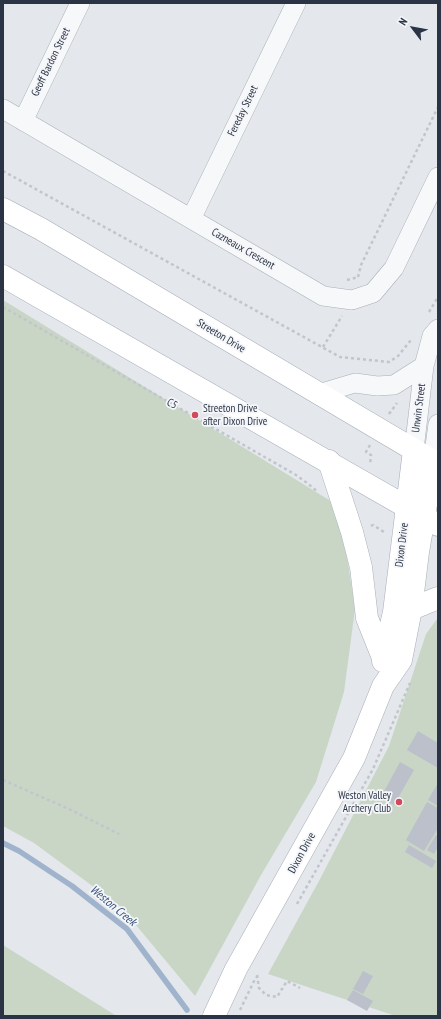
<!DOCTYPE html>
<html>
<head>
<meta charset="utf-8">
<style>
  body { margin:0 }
  #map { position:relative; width:441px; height:1019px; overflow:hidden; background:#e4e7ec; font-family:"PT Sans Narrow",sans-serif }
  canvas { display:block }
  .frame { position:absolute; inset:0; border:4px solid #2b3445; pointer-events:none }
  .north { position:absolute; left:393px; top:8px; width:40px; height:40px; -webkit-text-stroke:3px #f4f6f9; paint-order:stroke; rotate:302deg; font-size:11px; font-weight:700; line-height:16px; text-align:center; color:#2b3445 }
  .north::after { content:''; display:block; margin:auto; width:14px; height:18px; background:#2b3445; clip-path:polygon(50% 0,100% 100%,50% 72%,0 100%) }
</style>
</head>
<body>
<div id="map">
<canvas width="441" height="1019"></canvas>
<div class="frame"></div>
<div class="north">N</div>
</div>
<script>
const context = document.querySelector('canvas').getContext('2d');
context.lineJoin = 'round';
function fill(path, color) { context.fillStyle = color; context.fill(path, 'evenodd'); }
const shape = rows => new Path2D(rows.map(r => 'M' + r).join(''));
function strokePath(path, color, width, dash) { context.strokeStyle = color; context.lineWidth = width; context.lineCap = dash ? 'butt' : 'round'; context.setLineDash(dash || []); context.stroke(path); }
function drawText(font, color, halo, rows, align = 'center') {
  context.font = font + ' "PT Sans Narrow",sans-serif'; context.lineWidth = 3.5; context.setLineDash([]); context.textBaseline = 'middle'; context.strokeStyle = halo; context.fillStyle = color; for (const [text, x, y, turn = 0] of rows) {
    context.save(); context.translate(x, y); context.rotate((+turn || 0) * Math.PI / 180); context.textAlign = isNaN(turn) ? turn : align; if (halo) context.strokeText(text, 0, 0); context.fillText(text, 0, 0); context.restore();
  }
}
const green = shape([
  [3,300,334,503,348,563,355,609,344,692,316,782,261,875,195,996,121,907,34,843,3,826],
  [437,619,438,619,438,1016,396,1016,268,974,320,879,389,746,426,634],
  [3,945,115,1015,114,1016,3,1016]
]);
const stream = shape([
  [3,843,19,851,72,886,127,929,187,1010]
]);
const building = shape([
  [418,731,438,743,438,768,407,750],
  [400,762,414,770,394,805,381,797],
  [438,783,438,806,428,800],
  [427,802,438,808,438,828,424,851,406,840],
  [436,835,438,837,438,847,434,854,427,850],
  [409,845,436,861,432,868,405,852],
  [363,971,373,976,363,994,353,989],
  [353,990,373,1001,367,1011,347,1000]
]);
const path = shape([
  [3,171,340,357,389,362,398,356,411,340],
  [358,277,361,265,438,107],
  [347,280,358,277],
  [3,307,296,475,307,483,318,492],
  [429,312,438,297],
  [323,347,342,316],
  [389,414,397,403],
  [370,445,366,452,371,455,370,465],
  [371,526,373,525,384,532],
  [3,780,69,809,119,834],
  [297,904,373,769,410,683],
  [257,975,259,988,266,995,277,997,287,981,300,988],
  [240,1010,256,977]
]);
const street = shape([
  [3,109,323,296,352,300,373,293,394,268,438,177],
  [23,121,80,3],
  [191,219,296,3],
  [318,394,355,383,377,386,394,385,424,366],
  [414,450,424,366,432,336,438,329],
  [433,461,438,424]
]);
const secondary = shape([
  [329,461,352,532,361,567,367,618,383,658],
  [411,609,438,598],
  [383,661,394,612,407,507],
  [214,1016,236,969,354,758,383,686,401,660,411,609,418,552,424,517]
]);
const primary = shape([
  [3,209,41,229,438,464],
  [3,276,438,525],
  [407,507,414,450],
  [424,517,433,461]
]);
const markers = [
  [195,415,4,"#d1495b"],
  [399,802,4,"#d1495b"]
];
const streetNames = [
  ["Geoff Bardon Street",51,62,-64],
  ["Fereday Street",243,111,-64],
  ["Cazneaux Crescent",243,249,30],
  ["Streeton Drive",221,336,31],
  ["C5",172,404,30],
  ["Unwin Street",419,408,-83],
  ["Dixon Drive",402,545,-83],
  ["Dixon Drive",302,853,-61]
];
const poiNames = [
  ["Streeton Drive",203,409],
  ["after Dixon Drive",203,422],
  ["Weston Valley",391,796,"right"],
  ["Archery Club",391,809,"right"]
];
const waterNames = [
  ["Weston Creek",113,906,40]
];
fill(green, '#c9d6c5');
strokePath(stream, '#9fb4cc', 5.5);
fill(building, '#bbc0ca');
strokePath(street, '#a9aeb7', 20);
strokePath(secondary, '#a9aeb7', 23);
strokePath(primary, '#a3abb8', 23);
strokePath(path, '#c2c5cb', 2.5, [3, 3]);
strokePath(street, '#f7f8fa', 19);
strokePath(secondary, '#fff', 22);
strokePath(primary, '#fff', 22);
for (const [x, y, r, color] of markers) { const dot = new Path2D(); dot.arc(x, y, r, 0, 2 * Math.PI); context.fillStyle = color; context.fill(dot); strokePath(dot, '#f4f6f9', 1.5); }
drawText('11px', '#2b3445', '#f4f6f9', streetNames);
drawText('11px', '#2b3445', '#f4f6f9', poiNames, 'left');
drawText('italic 12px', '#34527a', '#f4f6f9', waterNames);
</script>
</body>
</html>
